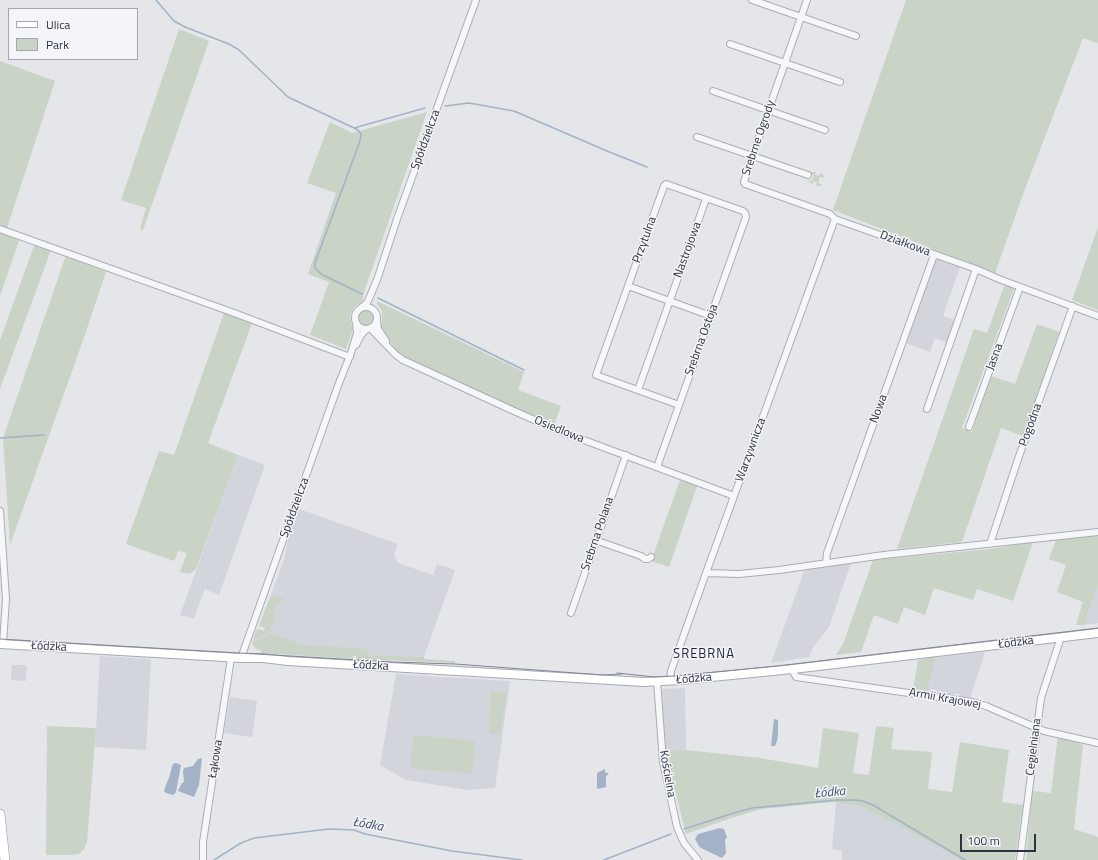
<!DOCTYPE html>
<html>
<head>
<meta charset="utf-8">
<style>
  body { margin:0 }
  #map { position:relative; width:1098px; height:860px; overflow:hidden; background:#e4e6ea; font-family:"Titillium Web",sans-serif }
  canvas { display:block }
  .legend { position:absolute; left:8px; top:8px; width:130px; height:52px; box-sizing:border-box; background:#f3f5f8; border:1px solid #a4a7af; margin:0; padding:5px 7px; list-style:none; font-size:12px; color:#2d3341 }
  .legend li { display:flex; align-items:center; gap:8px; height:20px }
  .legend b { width:20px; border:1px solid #a4a7af }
  .scale { position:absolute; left:960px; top:834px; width:76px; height:18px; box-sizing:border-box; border:2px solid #2d3341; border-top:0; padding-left:5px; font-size:12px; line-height:14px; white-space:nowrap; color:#2d3341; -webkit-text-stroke:3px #f3f5f8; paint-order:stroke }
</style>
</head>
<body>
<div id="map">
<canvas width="1098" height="860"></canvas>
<ul class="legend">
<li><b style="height:5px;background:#fff"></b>Ulica</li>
<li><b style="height:11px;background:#c9d3c6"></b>Park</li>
</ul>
<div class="scale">100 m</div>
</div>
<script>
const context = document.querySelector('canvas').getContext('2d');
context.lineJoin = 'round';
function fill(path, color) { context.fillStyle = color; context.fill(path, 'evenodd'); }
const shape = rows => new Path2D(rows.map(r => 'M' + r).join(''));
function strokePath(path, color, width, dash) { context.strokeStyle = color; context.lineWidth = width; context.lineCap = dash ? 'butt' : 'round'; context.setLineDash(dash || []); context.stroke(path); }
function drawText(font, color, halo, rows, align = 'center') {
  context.font = font + ' "Titillium Web",sans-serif'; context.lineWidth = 3; context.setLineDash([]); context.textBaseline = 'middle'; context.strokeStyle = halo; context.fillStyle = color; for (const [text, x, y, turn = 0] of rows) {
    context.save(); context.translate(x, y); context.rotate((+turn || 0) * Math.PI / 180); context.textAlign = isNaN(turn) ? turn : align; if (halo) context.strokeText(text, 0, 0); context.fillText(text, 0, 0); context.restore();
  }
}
const built = shape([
  [938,260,960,267,943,316,955,320,947,343,935,338,930,352,906,343,934,262],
  [238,455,265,465,219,595,205,589,194,619,180,615],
  [299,509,398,544,394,555,398,563,433,575,437,564,455,570,424,657,261,651,254,647,252,643,257,629,264,631,265,628,259,626,284,560,289,535],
  [851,563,829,627,814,646,809,657,771,663,805,569],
  [1098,585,1098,623,1084,625],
  [985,652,970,698,927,692,936,657],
  [100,656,151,659,146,750,95,747],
  [12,665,27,665,26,681,11,680],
  [396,674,510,681,495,788,467,790,406,780,380,765],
  [685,688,686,750,665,751,662,689],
  [230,697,257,701,252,737,224,733],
  [836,803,864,808,900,826,960,860,842,860,842,851,832,849]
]);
const green = shape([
  [906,0,1098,0,1098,43,1083,38,1023,194,995,273,833,210],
  [179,29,209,41,143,230,140,229,146,208,121,200],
  [0,61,55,81,7,228,0,226],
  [427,112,365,289,362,302,355,306,350,316,353,330,346,349,310,335,329,282,308,274,336,193,307,183,330,122,352,133],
  [811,172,816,172,815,175,819,176,820,173,824,176,824,178,820,177,818,183,822,185,821,186,816,186,817,182,814,181,812,184,809,182,808,180,812,181,814,175,811,173],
  [1098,227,1098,310,1072,300],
  [0,231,20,238,0,296],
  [35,243,51,250,0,389,0,340],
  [66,255,106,272,81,346,10,545,3,438],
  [1005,284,1014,289,962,428,972,432,991,376,1015,384,1037,324,1059,332,1023,436,1001,428,962,542,897,549,974,329,987,333],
  [377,301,524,372,518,390,561,406,554,425,401,356,383,332,384,331,380,326,382,321,382,311,377,304],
  '358 317a8 8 0 1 1 16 0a8 8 0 1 1-16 0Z',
  [224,313,252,323,208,443,238,455,196,569,190,574,183,573,180,572,187,553,178,551,174,561,126,544,159,451,174,455],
  [680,480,697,486,669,567,651,561],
  [1098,535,1098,585,1084,625,1076,625,1083,602,1057,592,1066,565,1049,559,1056,540],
  [1033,542,1013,601,977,589,973,600,934,588,925,615,904,607,898,624,874,615,861,652,836,655,843,644,873,560,990,549],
  [273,596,276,596,285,599,284,601,281,599,279,603,277,604,272,618,276,624,273,623,270,630,274,631,253,639,257,629,264,631,265,628,259,626,269,600],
  [273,634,304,645,365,649,369,651,368,655,424,657,425,659,455,661,455,663,356,659,356,656,353,656,353,659,261,653,261,650,256,649,253,645,252,642],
  [936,657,927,692,913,690,918,660],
  [491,691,507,692,500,734,489,734],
  [47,726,96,728,87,842,84,849,79,854,70,855,46,855],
  [876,726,894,728,891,749,932,752,928,789,952,792,960,742,1009,750,1002,802,1023,805,1015,860,960,860,900,826,864,808,833,802,762,809,731,818,686,834,665,751,686,750,760,758,818,768,823,728,859,733,853,773,869,775],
  [414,735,475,741,472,774,410,768],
  [1058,735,1083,745,1074,829,1098,837,1098,860,1026,860,1032,791,1051,793]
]);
const water = shape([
  [774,719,778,720,778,733,777,741,775,746,771,746],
  [202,758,199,785,194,797,178,791,182,783,184,782,183,771,184,768,193,766,198,759],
  [176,763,181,765,176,792,173,795,166,793,164,791,167,782,169,778,172,767,173,764],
  [605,769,605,772,609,774,606,776,606,787,597,789,597,773],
  [720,828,724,829,727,837,725,840,726,853,722,858,701,848,699,846,695,839,698,834]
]);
const stream = shape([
  [156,0,174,21,185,27,229,44,239,50,288,97,354,128,425,108],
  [445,106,469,103,514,111,607,151,647,167],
  [354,128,358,130,361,134,360,141,315,263,315,268,321,274,362,294],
  [378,298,524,370],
  [0,438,44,435],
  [684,829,737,812,752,808,837,800,855,800,863,801,873,805,965,860],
  [214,860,241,843,254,838,329,829,354,830,365,834,452,851,522,860],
  [604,860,671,834]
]);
const minor = shape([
  [752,0,856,36],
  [807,0,751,160,744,182,745,184,830,214,835,219,976,269,999,279,1098,316],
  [730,44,840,82],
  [713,91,825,130],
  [697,137,808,175],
  [0,229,237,314,350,357],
  [628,286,711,316],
  '355 318a11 11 0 1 1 22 0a11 11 0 1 1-22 0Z',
  [362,307,366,304,368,301,377,280,397,219,476,0],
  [377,321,378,329,386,341],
  [370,328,396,355,403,360,514,411,557,430,734,496],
  [356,345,361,335,367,329],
  [638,390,706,199],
  [927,409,976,269],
  [969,427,1020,287],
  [657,467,746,217,745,213,743,211,666,184,664,186,596,375,679,405],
  [0,511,6,599,3,644],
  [595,540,641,556,645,559,648,559,651,557],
  [990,544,1018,459,1073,306],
  [826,563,827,553,934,255],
  [706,573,739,574,779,570,884,555,1098,532],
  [571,613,626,455],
  [241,658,339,383,351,353,357,333,356,322],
  [793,669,794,673,796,677,972,702,986,706,1044,731,1098,743],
  [657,681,663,762,677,827,684,843,698,860],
  [670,681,671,671,706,573,835,219],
  [203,860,203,842,231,658],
  [1020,860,1041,698,1061,637]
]);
const major = shape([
  [0,644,241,658,263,658,288,661,644,682,681,680,793,669,1098,633]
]);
const highway = shape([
  [0,814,5,860]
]);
const tram = shape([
  [0,639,392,662,455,664,603,675,622,674],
  [617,673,654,677,674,676,777,666,1098,628]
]);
const streetNames = [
  ["Srebrne Ogrody",759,138,-71],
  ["Spółdzielcza",426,140,-70],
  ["Przytulna",645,240,-70],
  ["Działkowa",905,244,20],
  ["Nastrojowa",688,250,-70],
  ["Srebrna Ostoja",702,340,-70],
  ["Jasna",995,357,-70],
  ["Nowa",879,409,-70],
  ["Pogodna",1031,425,-70],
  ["Osiedlowa",559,430,22],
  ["Warzywnicza",751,450,-70],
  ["Spółdzielcza",295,508,-70],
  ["Srebrna Polana",598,534,-71],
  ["Łódzka",1016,643,-7],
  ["Łódzka",49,647,3],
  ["Łódzka",371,666,3],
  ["Łódzka",694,679,-5],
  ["Armii Krajowej",945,699,10],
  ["Cegielniana",1034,747,-83],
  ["Łąkowa",216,759,-81],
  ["Kościelna",667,774,80]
];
const neighbourhoodNames = [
  ["SREBRNA",704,655]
];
const waterNames = [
  ["Łódka",830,793,-5],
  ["Łódka",368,825,10]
];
fill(built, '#d2d5dc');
fill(green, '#c9d3c6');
fill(water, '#a3b2c6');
strokePath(stream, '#a3b2c6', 1.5);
strokePath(minor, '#a9adb4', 8);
strokePath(major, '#a4aab5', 10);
strokePath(highway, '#8d939f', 10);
strokePath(minor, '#f6f7f9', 6);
strokePath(major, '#fff', 8);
strokePath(highway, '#fff', 9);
strokePath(tram, '#7f8592', 1);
drawText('12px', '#2d3341', '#f3f5f8', streetNames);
context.letterSpacing = '1px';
drawText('13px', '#1f2532', '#f3f5f8', neighbourhoodNames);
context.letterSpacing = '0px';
drawText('italic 13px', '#3b5171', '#f3f5f8', waterNames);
</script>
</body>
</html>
